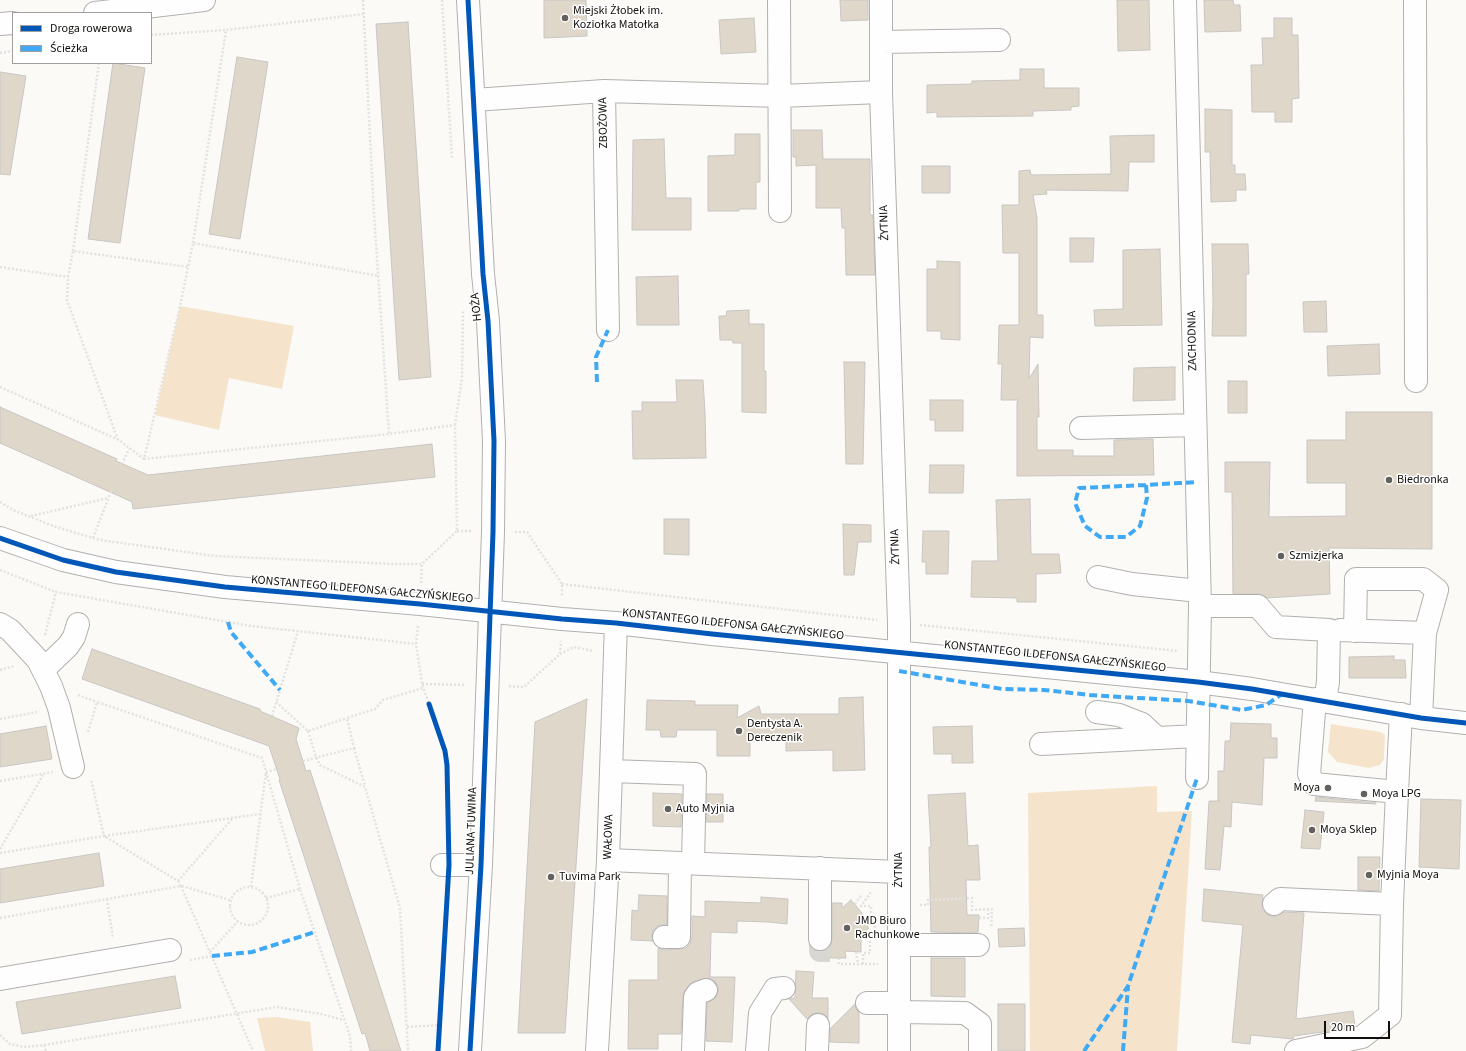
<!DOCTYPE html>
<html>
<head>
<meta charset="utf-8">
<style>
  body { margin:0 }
  #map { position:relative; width:1466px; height:1051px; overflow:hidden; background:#fcfaf7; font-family:"Source Sans 3",sans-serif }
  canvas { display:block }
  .legend { position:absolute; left:12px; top:12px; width:140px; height:52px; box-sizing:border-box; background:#fff; border:1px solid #a09f9e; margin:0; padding:5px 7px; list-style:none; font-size:12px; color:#110f0c }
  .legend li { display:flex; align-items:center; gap:8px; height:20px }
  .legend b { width:20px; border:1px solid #a09f9e }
  .scale { position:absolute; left:1324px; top:1021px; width:66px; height:18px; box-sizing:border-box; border:2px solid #110f0c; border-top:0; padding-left:5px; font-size:12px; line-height:14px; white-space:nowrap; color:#110f0c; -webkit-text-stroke:3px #fff; paint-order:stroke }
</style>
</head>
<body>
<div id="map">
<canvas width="1466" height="1051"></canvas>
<ul class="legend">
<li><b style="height:5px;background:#0057b8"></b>Droga rowerowa</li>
<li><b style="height:5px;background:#3fa9f5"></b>Ścieżka</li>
</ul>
<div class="scale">20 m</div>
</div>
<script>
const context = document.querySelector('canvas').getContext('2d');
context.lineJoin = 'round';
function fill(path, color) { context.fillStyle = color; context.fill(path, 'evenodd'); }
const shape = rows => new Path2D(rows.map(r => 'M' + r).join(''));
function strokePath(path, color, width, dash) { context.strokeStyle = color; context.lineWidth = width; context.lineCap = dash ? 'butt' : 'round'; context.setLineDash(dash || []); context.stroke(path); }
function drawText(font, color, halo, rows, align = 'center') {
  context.font = font + ' "Source Sans 3",sans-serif'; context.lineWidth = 3; context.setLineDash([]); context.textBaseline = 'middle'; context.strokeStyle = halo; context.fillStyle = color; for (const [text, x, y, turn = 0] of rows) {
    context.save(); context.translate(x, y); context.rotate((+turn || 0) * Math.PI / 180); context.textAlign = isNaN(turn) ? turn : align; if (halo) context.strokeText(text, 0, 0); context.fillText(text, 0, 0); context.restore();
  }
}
const green = shape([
  [180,306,294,326,282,389,229,378,219,430,155,415],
  [1331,724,1380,732,1385,735,1384,759,1380,765,1369,768,1337,762,1328,752],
  [1157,786,1157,812,1192,811,1177,1051,1030,1051,1028,793],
  [276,1017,310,1022,313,1051,265,1051,257,1018]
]);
const building = shape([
  [544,0,586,0,587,36,544,38,544,0],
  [840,0,868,0,868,20,841,21,840,0],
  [1117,0,1149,0,1150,50,1118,51,1117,0],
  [1204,0,1233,0,1234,5,1240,5,1241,31,1205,32,1204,0],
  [754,18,756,52,721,54,719,20,754,18],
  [1274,18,1292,18,1292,35,1298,35,1299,98,1292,99,1292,122,1275,122,1275,112,1252,112,1251,65,1263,65,1262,38,1274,38,1274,18],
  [408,22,431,377,399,380,376,24,408,22],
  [237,57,268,62,240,239,209,234,237,57],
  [113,63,145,68,120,243,88,239,113,63],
  [1020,69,1044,69,1044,88,1079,88,1079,106,1071,107,1071,110,1033,111,1033,116,937,117,937,112,927,113,927,85,972,84,972,81,1020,80,1020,69],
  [0,72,26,76,10,175,0,174,0,72],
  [1205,109,1232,110,1232,165,1235,165,1235,174,1245,174,1246,190,1236,190,1236,201,1211,202,1210,152,1205,152,1205,109],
  [793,130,822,130,823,159,870,159,870,215,873,215,875,275,846,275,845,228,842,228,841,208,816,208,816,165,796,166,796,157,793,157,793,130],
  [735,134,760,134,760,182,756,182,756,209,739,209,739,211,708,211,708,156,735,155,735,134],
  [1154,135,1154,162,1129,162,1128,191,1046,190,1047,194,1033,195,1037,218,1037,315,1043,315,1043,338,1030,337,1029,379,1038,364,1039,417,1037,417,1037,450,1073,450,1073,456,1114,456,1114,440,1153,439,1154,475,1017,476,1017,403,1018,400,1001,400,1002,364,998,364,999,325,1019,325,1019,253,1003,253,1002,205,1019,205,1019,171,1030,170,1031,175,1111,174,1110,136,1154,135],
  [664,139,666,198,691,198,691,230,632,230,633,140,664,139],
  [922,166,950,166,950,193,922,193,922,166],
  [1070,238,1094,238,1093,262,1070,262,1070,238],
  [1212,244,1248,244,1249,274,1246,274,1246,336,1212,336,1213,304,1212,244],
  [1160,249,1162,325,1095,326,1094,310,1123,309,1123,250,1160,249],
  [937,261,960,262,960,340,941,339,941,331,927,331,927,269,937,269,937,261],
  [678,276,679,325,637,325,636,277,678,276],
  [1326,301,1327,332,1304,332,1303,302,1326,301],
  [749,310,749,324,764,324,764,371,766,371,766,413,742,412,742,343,733,343,732,340,720,340,719,316,726,316,727,311,749,310],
  [1379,344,1380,374,1328,376,1327,346,1379,344],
  [844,362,865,362,863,464,846,464,844,362],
  [1175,367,1175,400,1133,401,1134,368,1175,367],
  [676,380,703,380,705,412,706,458,633,459,632,411,642,411,642,402,677,402,676,380],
  [1228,381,1247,381,1247,413,1228,413,1228,381],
  [930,400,963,400,963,431,935,431,935,420,930,420,930,400],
  [0,407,117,459,116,461,148,475,432,444,435,477,133,509,132,502,119,496,0,443,0,407],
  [1346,412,1432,412,1432,549,1329,548,1330,594,1267,598,1258,594,1233,594,1232,492,1225,492,1225,462,1270,462,1269,517,1346,516,1346,483,1307,483,1307,440,1346,440,1346,412],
  [930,465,964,465,963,493,929,493,930,465],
  [1030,499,1031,554,1059,554,1061,573,1036,574,1036,602,1017,602,1017,598,971,597,972,561,998,561,996,500,1030,499],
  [664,519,689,519,689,555,664,554,664,519],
  [843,524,871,525,871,542,858,542,854,575,844,575,843,524],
  [923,531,949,531,948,574,926,574,926,562,922,562,923,531],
  [92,649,260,709,260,711,299,728,296,739,306,771,310,770,401,1051,370,1051,365,1033,362,1034,279,780,280,779,269,746,82,679,92,649],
  [1394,656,1394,660,1405,660,1406,678,1349,678,1349,657,1394,656],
  [863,697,865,770,833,771,833,750,786,751,786,741,750,741,750,756,717,756,717,730,677,730,676,737,661,737,660,730,646,730,647,700,695,701,695,705,738,705,737,718,759,706,761,714,839,714,839,698,863,697],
  [587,699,565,1033,518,1033,535,722,587,699],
  [1231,723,1271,724,1271,738,1277,738,1277,758,1264,758,1262,805,1232,802,1231,827,1224,826,1220,870,1205,869,1209,801,1220,801,1218,801,1218,771,1224,771,1225,741,1230,741,1231,723],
  [46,726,52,759,0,767,0,734,46,726],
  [972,726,973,763,952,763,952,754,934,754,933,727,972,726],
  [653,793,682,794,681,827,653,826,653,793],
  [965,793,968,846,978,845,980,880,966,880,967,915,979,915,978,933,931,932,929,847,931,847,928,795,965,793],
  [707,794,723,794,723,822,706,822,707,794],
  [1316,797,1376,803,1376,804,1315,801,1316,797],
  [1421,799,1461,800,1459,869,1419,867,1421,799],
  [1305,810,1324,812,1320,849,1301,848,1305,810],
  [99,853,104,886,0,903,0,869,99,853],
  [1358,857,1380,857,1379,891,1358,890,1358,857],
  [1204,889,1263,895,1262,909,1270,916,1276,916,1284,912,1304,913,1296,1019,1353,1011,1355,1026,1330,1031,1294,1036,1293,1039,1251,1035,1250,1044,1232,1042,1243,925,1202,921,1204,889],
  [639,895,667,896,667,924,658,926,653,930,652,937,653,941,631,940,632,910,638,911,639,895],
  [761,897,788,899,787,924,769,922,737,921,737,933,711,932,710,977,735,977,732,1042,706,1041,707,1003,715,998,718,992,718,986,714,981,708,978,694,981,685,990,683,997,681,1034,658,1034,658,1049,628,1049,629,980,658,980,658,948,664,950,679,949,686,948,690,944,692,937,692,916,705,917,705,901,761,903,761,897],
  [851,900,862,913,862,921,869,928,861,935,861,952,845,951,846,958,828,958,828,948,831,945,832,939,832,903,842,903,842,908,851,900],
  [1024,928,1025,946,999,947,998,929,1024,928],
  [931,958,965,958,965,997,931,996,931,958],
  [796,971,814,972,812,998,828,998,828,1018,824,1014,818,1013,812,1014,807,1019,789,999,795,998,796,971],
  [175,976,181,1008,22,1034,16,1002,175,976],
  [855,1004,856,1009,859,1012,859,1043,830,1042,830,1029,855,1004],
  [998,1004,1025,1004,1025,1051,998,1051,998,1004]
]);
const minorTunnel = shape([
  [820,939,820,951,839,951]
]);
const path = shape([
  [363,0,374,214,389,434],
  [442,0,452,158],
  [151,35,226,30],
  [0,53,13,51],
  [193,243,226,30,364,14],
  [73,251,99,63],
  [0,267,68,277],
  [0,387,119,440,144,459,180,306,193,243,379,276],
  [455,425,462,378,463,310],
  [118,440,67,300,68,277,73,251,189,267],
  [122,464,129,449],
  [0,502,13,510,53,526,100,540,215,556,394,564,422,564,457,531,455,425,389,434,144,459],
  [31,516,108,498],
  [457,531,472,531],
  [515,532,527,532,562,584,562,596],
  [93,538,112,489],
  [0,570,56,592],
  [421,583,422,564],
  [562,584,877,620],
  [920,625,1178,651],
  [418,626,416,644,422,684,429,704],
  [45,635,56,592,251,626,416,644],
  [560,654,574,647,593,651],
  [0,670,14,666],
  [422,684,466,685],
  [509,686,524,687,560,654,561,641],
  [78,695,97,702],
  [276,702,308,731,347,718],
  [272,716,298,631],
  [0,719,37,712],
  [308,731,316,757,320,765,365,787,400,908,408,1051],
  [88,732,97,702,262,758,266,772,277,769],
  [354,748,365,786],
  [303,761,354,748,347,718,375,709,383,700,423,688],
  [0,781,53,772],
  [104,836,260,814],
  [0,849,43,775],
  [0,853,104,836,91,779],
  [178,881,232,819],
  [181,886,253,1051],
  [182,886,230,900],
  '230 906a19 19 0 1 1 38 0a19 19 0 1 1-38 0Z',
  [251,887,266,772,300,889],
  [266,898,300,889,350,1036,351,1051],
  [107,899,113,938],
  [855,904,862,894],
  [920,905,928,905,928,900,972,898,972,910,992,909,991,928],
  [0,918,181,886,178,881,104,836],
  [979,918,988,918,988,909],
  [210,952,237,922],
  [856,952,858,964],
  [839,958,839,964,878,964],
  [190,960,212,956],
  [863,964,863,953,870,953,870,937,875,937,875,918,871,919,871,906,861,906,871,892],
  [407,1027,439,1025],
  [0,1035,10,1044,24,1047,44,1045,277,1007,321,1014,344,1020],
  [44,1045,46,1051]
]);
const minor = shape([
  [468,0,483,274,488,321,494,441,493,532,481,865,470,1051],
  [779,0,780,211],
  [881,0,881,92,899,623,899,1051],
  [1185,0,1200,606,1197,778],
  [1415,0,1416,381],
  [95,13,204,0],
  [0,24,13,23],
  [881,42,999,40],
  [604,91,608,330],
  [474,100,604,91,780,96,881,92],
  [1081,428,1195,425],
  [0,538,63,560,116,572,225,587,420,604,562,619,616,623,712,634,1198,682,1252,689,1421,718,1466,723],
  [1098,577,1132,584,1199,591],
  [1200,606,1258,606,1276,627,1329,630,1328,682,1325,701],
  [0,624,10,630,38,660,51,686,59,708,73,767],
  [1340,630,1425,633,1421,718],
  [1355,631,1356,579,1423,579,1437,590,1425,633],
  [43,670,68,646,74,637,78,624],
  [1315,699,1309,774,1314,784,1397,792,1401,714],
  [1097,712,1119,715,1142,724,1157,738],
  [1041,744,1197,736],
  [611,771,695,774,693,863],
  [608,860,899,872],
  [442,865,481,865],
  [1274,904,1280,899,1392,904],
  [664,937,679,937,680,863],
  [820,939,820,868],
  [899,945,978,945],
  [0,979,170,950],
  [867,1003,899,1003],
  [899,1012,965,1013,980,1024,980,1051],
  [597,1051,608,860,616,623],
  [693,1051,695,997,698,993,706,990],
  [757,1051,760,1013,775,989,784,988],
  [817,1051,818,1025],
  [1296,1051,1362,1037,1390,1015,1392,904,1397,792]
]);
const quiet = shape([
  [597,382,596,357,608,330],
  [1146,485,1147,498,1140,526,1126,537,1100,537,1085,526,1075,503,1079,488,1146,485,1197,482],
  [228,622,231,632,280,690],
  [899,671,1002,689,1044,690,1090,695,1188,701,1242,710,1266,705,1282,694],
  [212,956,252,952,315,932],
  [1084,1051,1128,986,1197,778],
  [1123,1051,1128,987]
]);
const cycleway = shape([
  [468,0,483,274,488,321,494,441,493,532,481,865,470,1051],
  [0,538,63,560,116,572,225,587,420,604,562,619,616,623,712,634,1198,682,1252,689,1421,718,1466,723],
  [429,704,445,751,447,765,449,865,438,1051]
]);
const markers = [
  [565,18,4,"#63615e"],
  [1389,480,4,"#63615e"],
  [1281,556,4,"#63615e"],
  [739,731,4,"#63615e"],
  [1328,788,4,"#63615e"],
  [1364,794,4,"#63615e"],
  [668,809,4,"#63615e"],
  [1312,830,4,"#63615e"],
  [1369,875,4,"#63615e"],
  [551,877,4,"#63615e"],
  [847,928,4,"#63615e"]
];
const poiNames = [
  ["Miejski Żłobek im.",573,11],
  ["Koziołka Matołka",573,25],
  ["Biedronka",1397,480],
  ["Szmizjerka",1289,556],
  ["Dentysta A.",747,724],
  ["Dereczenik",747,738],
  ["Moya",1320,788,"right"],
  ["Moya LPG",1372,794],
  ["Auto Myjnia",676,809],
  ["Moya Sklep",1320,830],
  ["Myjnia Moya",1377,875],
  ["Tuvima Park",559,877],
  ["JMD Biuro",855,921],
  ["Rachunkowe",855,935]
];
const streetNames = [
  ["ZBOŻOWA",604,123,-91],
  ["ŻYTNIA",885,223,-92],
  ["HOŻA",477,307,-96],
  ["ZACHODNIA",1193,341,-91],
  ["ŻYTNIA",896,547,-92],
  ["KONSTANTEGO ILDEFONSA GAŁCZYŃSKIEGO",362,590,5],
  ["KONSTANTEGO ILDEFONSA GAŁCZYŃSKIEGO",733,625,6],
  ["KONSTANTEGO ILDEFONSA GAŁCZYŃSKIEGO",1055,657,6],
  ["JULIANA TUWIMA",472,831,-88],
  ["WAŁOWA",609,837,-88],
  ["ŻYTNIA",899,870,-90]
];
fill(green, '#f5e4cb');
fill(building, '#dfd7ca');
strokePath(building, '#c8c6c3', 1);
strokePath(minorTunnel, '#d9d7d4', 22, [22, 11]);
strokePath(minor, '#b2b0ae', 24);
strokePath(path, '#e3e2e1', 2.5, [2, 2]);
strokePath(minor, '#fffefe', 22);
strokePath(quiet, '#3fa9f5', 4, [8, 4]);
strokePath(cycleway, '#0057b8', 5);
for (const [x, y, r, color] of markers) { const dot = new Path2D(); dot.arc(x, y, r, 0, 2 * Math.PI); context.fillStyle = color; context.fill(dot); strokePath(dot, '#fff', 1.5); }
drawText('12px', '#110f0c', '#fff', poiNames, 'left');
drawText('12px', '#110f0c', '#fff', streetNames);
</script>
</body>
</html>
